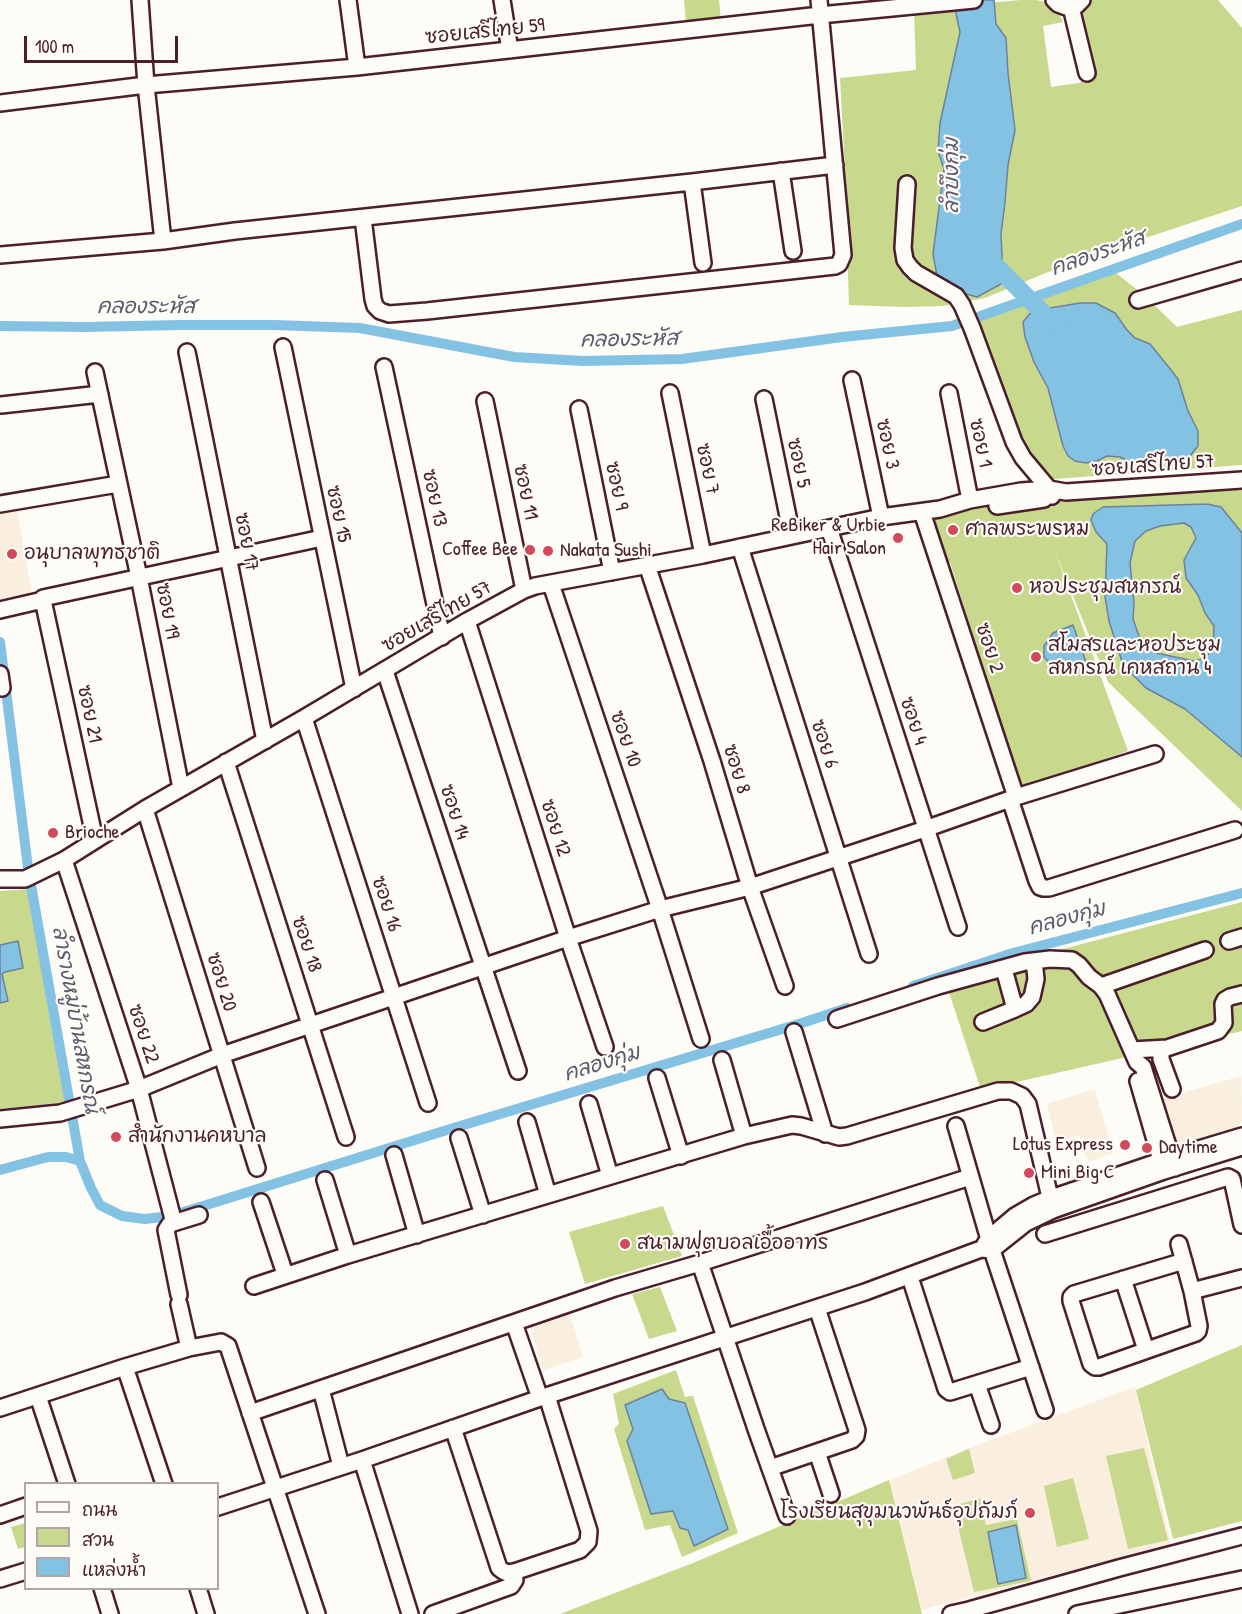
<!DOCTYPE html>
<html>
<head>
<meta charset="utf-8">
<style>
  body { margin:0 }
  #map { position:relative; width:1242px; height:1614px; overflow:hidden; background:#fdfcf7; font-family:"Patrick Hand","Playpen Sans Thai",sans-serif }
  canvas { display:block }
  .legend { position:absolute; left:24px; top:1482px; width:195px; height:108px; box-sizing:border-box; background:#fdfcf7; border:2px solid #b5a4a5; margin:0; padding:8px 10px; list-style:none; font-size:18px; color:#4a1f2b }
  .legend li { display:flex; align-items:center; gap:12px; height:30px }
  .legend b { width:30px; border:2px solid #b5a4a5 }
  .scale { position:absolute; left:24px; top:36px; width:154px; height:27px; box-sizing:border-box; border:3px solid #4a1f2b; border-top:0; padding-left:8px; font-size:18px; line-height:21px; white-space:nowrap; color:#4a1f2b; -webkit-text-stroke:4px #fdfcf7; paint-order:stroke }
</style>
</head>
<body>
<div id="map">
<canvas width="1242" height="1614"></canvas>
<ul class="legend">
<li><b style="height:8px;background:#fdfcf7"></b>ถนน</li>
<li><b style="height:16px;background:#c8d88d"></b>สวน</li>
<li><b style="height:16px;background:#84c2e4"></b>แหล่งน้ำ</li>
</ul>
<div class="scale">100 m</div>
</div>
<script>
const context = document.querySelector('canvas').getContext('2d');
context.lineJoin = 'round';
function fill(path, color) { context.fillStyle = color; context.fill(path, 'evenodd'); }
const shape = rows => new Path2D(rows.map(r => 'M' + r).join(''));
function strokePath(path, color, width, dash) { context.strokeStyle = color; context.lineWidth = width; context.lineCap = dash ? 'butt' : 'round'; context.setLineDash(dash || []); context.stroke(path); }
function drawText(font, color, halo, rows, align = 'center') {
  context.font = font + ' "Patrick Hand","Playpen Sans Thai",sans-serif'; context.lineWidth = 4.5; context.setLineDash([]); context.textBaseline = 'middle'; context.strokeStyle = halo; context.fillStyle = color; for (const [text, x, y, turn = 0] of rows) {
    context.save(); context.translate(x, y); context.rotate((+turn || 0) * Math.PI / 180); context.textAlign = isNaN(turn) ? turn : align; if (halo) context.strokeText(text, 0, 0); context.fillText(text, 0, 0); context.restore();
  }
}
const built = shape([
  [16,504,33,599,0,606,0,508],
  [1241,1076,1242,1120,1236,1129,1175,1145,1162,1099],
  [1095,1089,1113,1153,1088,1162,1079,1135,1056,1142,1047,1104],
  [567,1307,583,1357,543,1370,528,1320],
  [1135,1387,1171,1545,921,1610,889,1480,977,1445]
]);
const green = shape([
  [684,0,719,0,721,20,686,24],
  [1021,0,1036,0,1045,2,1058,12,1063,22,1043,26,1051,87,1079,83,1088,78,1093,71,1081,14,1091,0,1218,0,1242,28,1242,206,1070,263,985,298,943,306,905,307,849,305,844,151,840,78,916,70,914,9],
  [1116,273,1146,297,1177,327,1242,310,1242,465,1028,481,1015,454,964,326],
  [1242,476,1242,811,1108,682,1054,549,1128,751,1021,788,950,562,945,563,931,519,996,503],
  [29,889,49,1014,65,1101,57,1103,0,1109,0,891],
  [1242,902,1242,1031,981,1090,945,980],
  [663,1206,682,1256,585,1284,569,1232],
  [660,1287,677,1331,649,1339,632,1294],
  [1242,1345,1242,1521,1173,1539,1136,1390],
  [676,1370,685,1397,693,1396,738,1533,682,1557,670,1525,645,1530,614,1429,619,1424,613,1394],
  [1144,1448,1168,1540,1128,1549,1106,1456],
  [969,1449,975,1473,953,1480,946,1459],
  [1073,1478,1089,1539,1057,1547,1044,1486],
  [889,1480,922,1614,560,1614,693,1563],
  [980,1498,986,1525,1017,1519,1031,1581,974,1592,953,1506],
  [25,1523,25,1547,18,1549,11,1527]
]);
const water = shape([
  [953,0,994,0,996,24,1006,38,1008,73,1015,130,1008,165,1005,202,1001,234,1002,256,1001,284,977,297,955,291,937,276,933,254,944,169,938,151,940,123,960,32,953,0],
  [1080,303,1096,303,1115,313,1127,330,1135,338,1150,344,1171,370,1178,379,1188,411,1198,431,1198,446,1190,456,1172,460,1130,462,1120,457,1107,456,1097,461,1086,463,1075,461,1068,456,1063,446,1048,388,1034,362,1025,337,1023,322,1032,311,1080,303],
  [1207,504,1221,507,1242,533,1242,757,1185,709,1146,688,1123,665,1109,621,1105,596,1107,544,1096,532,1091,520,1093,514,1103,507,1207,504],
  [1184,523,1191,527,1196,538,1184,560,1186,578,1198,595,1205,613,1214,626,1213,650,1203,659,1194,661,1156,653,1140,639,1133,619,1134,603,1130,563,1135,541,1146,531,1160,526,1184,523],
  [1073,625,1086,662,1064,670,1050,664,1044,657,1044,646,1053,633,1073,625],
  [18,941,23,968,5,972,2,974,8,1001,0,1003,0,945,18,941],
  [662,1389,669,1399,685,1403,728,1529,694,1546,688,1530,680,1528,673,1511,651,1514,627,1441,633,1429,625,1405,662,1389],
  [1016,1525,1026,1578,998,1584,988,1532,1016,1525]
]);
const canal = shape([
  [0,326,86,327,179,325,274,325,360,328,514,357,583,361,682,359,842,337,952,326,1242,224],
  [0,642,28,868],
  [31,885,80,1161],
  [913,986,1013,953,1242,893],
  [0,1170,48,1157,66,1157,80,1161,91,1188,100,1205,122,1216,145,1219,171,1216,447,1130,802,1023,847,1008]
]);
const river = shape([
  [985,255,1057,327]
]);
const minor = shape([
  [140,0,146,85,163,241],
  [348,0,357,67],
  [502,0,510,50],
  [1054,0,1058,4,1066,7,1076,6,1082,0],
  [1071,7,1087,73],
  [0,103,146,85,357,67,820,15,974,0],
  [781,171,793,251],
  [692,182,703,263],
  [907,184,903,248,905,260,910,267,916,273,956,296,962,305,972,328,1014,442,1023,458,1049,489,1052,496],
  [363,218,373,299,375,306,380,311,389,314,427,311,835,266,839,264,843,255,819,0],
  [0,255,163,241,235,231,692,182,835,165],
  [1138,300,1242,270],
  [283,347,354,689],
  [187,352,265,741],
  [384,367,442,637],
  [95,372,139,577,181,788],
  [852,380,881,517],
  [670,393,703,555],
  [949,393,970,500],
  [764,399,792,536],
  [485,401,524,590],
  [1,405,100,394],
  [579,409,612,572],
  [0,504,118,484],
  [997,506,1044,499],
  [922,512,1016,797],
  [829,528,958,927],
  [740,547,869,954],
  [647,565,712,761,750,887,785,986],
  [551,584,660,909,701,1039],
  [0,610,43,600],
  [467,621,568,938,605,1047],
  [385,671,518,1071],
  [0,674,2,688],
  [304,718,428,1103],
  [226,762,346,1137],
  [1010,799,1037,881,1040,887,1043,888,1049,888,1235,830],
  [145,809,257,1168],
  [95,840,43,600,43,598,322,538],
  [64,860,139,1089,174,1223],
  [0,879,25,879,64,860,145,809,304,718,467,621,524,590,535,586,703,555,881,517,940,509,970,500,1021,491,1049,489,1066,492,1242,480],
  [1229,941,1242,937],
  [1101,986,1205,950],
  [1015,1009,1026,1004,1032,997,1036,979,1034,961],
  [837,1019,938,986,1025,962,1050,959,1072,960,1079,965,1089,977,1101,986,1107,994,1137,1062,1143,1067,1175,1168],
  [983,1022,1015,1009,1004,969],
  [794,1032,825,1134],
  [1161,1049,1161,1059,1172,1089],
  [1132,1050,1167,1048,1218,1031,1224,1023,1223,1004,1225,1000,1230,997,1242,994],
  [722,1060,744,1136],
  [657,1078,681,1156],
  [1138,1081,1164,1171],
  [589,1104,610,1176],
  [0,1119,60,1113,139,1089,222,1055,568,938,660,909,750,887,925,829,1016,797,1155,754],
  [527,1122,548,1195],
  [956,1126,992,1250,1045,1410],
  [459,1138,483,1215],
  [394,1155,417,1235],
  [325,1180,348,1255],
  [261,1202,285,1274],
  [1045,1234,1228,1177,1232,1179,1242,1225],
  [985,1244,989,1238,1015,1216,1034,1205,1051,1198,1172,1157,1242,1136],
  [1179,1244,1192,1291],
  [1184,1261,1074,1294,1071,1297,1071,1301,1091,1364,1095,1367,1099,1367,1196,1333,1198,1331,1199,1326,1192,1291,1242,1278],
  [700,1263,756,1429,787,1516],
  [910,1277,946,1389,950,1392,1031,1367],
  [1123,1279,1146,1350],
  [254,1286,348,1255,744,1136,792,1125,801,1126,839,1137,847,1136,998,1091,1011,1091,1022,1096,1028,1104,1053,1210],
  [179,1295,166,1230,170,1224,199,1215],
  [179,1304,189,1348],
  [514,1323,540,1398],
  [125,1367,164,1484],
  [977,1384,991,1425],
  [321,1389,341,1466],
  [38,1396,67,1484],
  [0,1408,125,1367,189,1348,221,1342,228,1346,317,1614],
  [250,1413,615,1288,700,1263,970,1177],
  [453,1428,499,1568,503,1571,507,1573,514,1572,580,1550,588,1542,589,1531,547,1396],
  [817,1452,831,1494],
  [362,1460,410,1614],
  [770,1468,852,1440,856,1436,857,1430,817,1308],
  [218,1507,362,1460,540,1398,865,1292,981,1249,992,1250,1026,1223,1053,1210,1164,1171,1242,1147],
  [0,1515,26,1506],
  [0,1579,26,1571],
  [102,1588,110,1614],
  [198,1588,206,1614],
  [433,1614,511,1586,515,1580,514,1572],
  [951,1614,969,1610,1119,1568,1242,1536],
  [1077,1614,1242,1579]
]);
const markers = [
  [953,530,6,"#d1495b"],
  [898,538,6,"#d1495b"],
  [530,550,6,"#d1495b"],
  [548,551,6,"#d1495b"],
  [12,554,6,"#d1495b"],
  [1017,588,6,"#d1495b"],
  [1036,657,6,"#d1495b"],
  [53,833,6,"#d1495b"],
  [116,1137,6,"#d1495b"],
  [1125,1145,6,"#d1495b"],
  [1147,1148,6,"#d1495b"],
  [1029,1173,6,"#d1495b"],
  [625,1244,6,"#d1495b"],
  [1030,1513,6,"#d1495b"]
];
const streetNames = [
  ["ซอยเสรีไทย 59",485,32,-6],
  ["ซอย 1",980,443,78],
  ["ซอย 3",887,444,78],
  ["ซอย 5",798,463,78],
  ["ซอยเสรีไทย 57",1153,466,-4],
  ["ซอย 7",707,469,78],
  ["ซอย 9",616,486,78],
  ["ซอย 11",525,492,78],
  ["ซอย 13",434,498,78],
  ["ซอย 15",338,514,78],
  ["ซอย 17",246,542,79],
  ["ซอย 19",167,611,79],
  ["ซอยเสรีไทย 57",437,617,-30],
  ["ซอย 2",989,648,72],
  ["ซอย 21",89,714,78],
  ["ซอย 4",913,721,72],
  ["ซอย 10",625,739,71],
  ["ซอย 6",824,744,72],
  ["ซอย 8",736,769,73],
  ["ซอย 14",454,812,72],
  ["ซอย 12",555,828,72],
  ["ซอย 16",386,904,72],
  ["ซอย 18",306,944,72],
  ["ซอย 20",221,982,73],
  ["ซอย 22",143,1034,72]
];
const poiNames = [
  ["ReBiker & Urbie",886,526,"right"],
  ["Hair Salon",886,549,"right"],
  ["ศาลพระพรหม",965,530],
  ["Coffee Bee",518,550,"right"],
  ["Nakata Sushi",560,551],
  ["อนุบาลพุทธชาติ",24,554],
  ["หอประชุมสหกรณ์",1029,588],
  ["สโมสรและหอประชุม",1048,646],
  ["สหกรณ์ เคหสถาน 4",1048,669],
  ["Brioche",65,833],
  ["สำนักงานคหบาล",128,1137],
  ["Lotus Express",1113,1145,"right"],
  ["Daytime",1159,1148],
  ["Mini Big C",1041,1173],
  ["สนามฟุตบอลเอื้ออาทร",637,1244],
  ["โรงเรียนสุขุมนวพันธ์อุปถัมภ์",1018,1513,"right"]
];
const waterNames = [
  ["ลำบึงกุ่ม",952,176,-90],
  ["คลองระหัส",1098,254,-19],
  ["คลองระหัส",146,307],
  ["คลองระหัส",629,340,-1],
  ["คลองกุ่ม",1067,919,-15],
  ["ลำรางหมู่บ้านสหกรณ์",75,1020,80],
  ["คลองกุ่ม",602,1064,-17]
];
fill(built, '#faeede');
fill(green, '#c8d88d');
fill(water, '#84c2e4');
strokePath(water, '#6d819a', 1.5);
strokePath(canal, '#84c2e4', 10);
strokePath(river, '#84c2e4', 18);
strokePath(minor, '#4a1f2b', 20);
strokePath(minor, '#fdfcf7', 15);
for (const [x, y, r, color] of markers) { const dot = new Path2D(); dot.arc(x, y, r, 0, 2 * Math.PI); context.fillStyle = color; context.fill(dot); strokePath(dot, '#fdfcf7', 2); }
drawText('20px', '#4a1f2b', '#fdfcf7', streetNames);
drawText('20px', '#4a1f2b', '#fdfcf7', poiNames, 'left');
drawText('italic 21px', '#5e586c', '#fdfcf7', waterNames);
</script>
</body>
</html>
